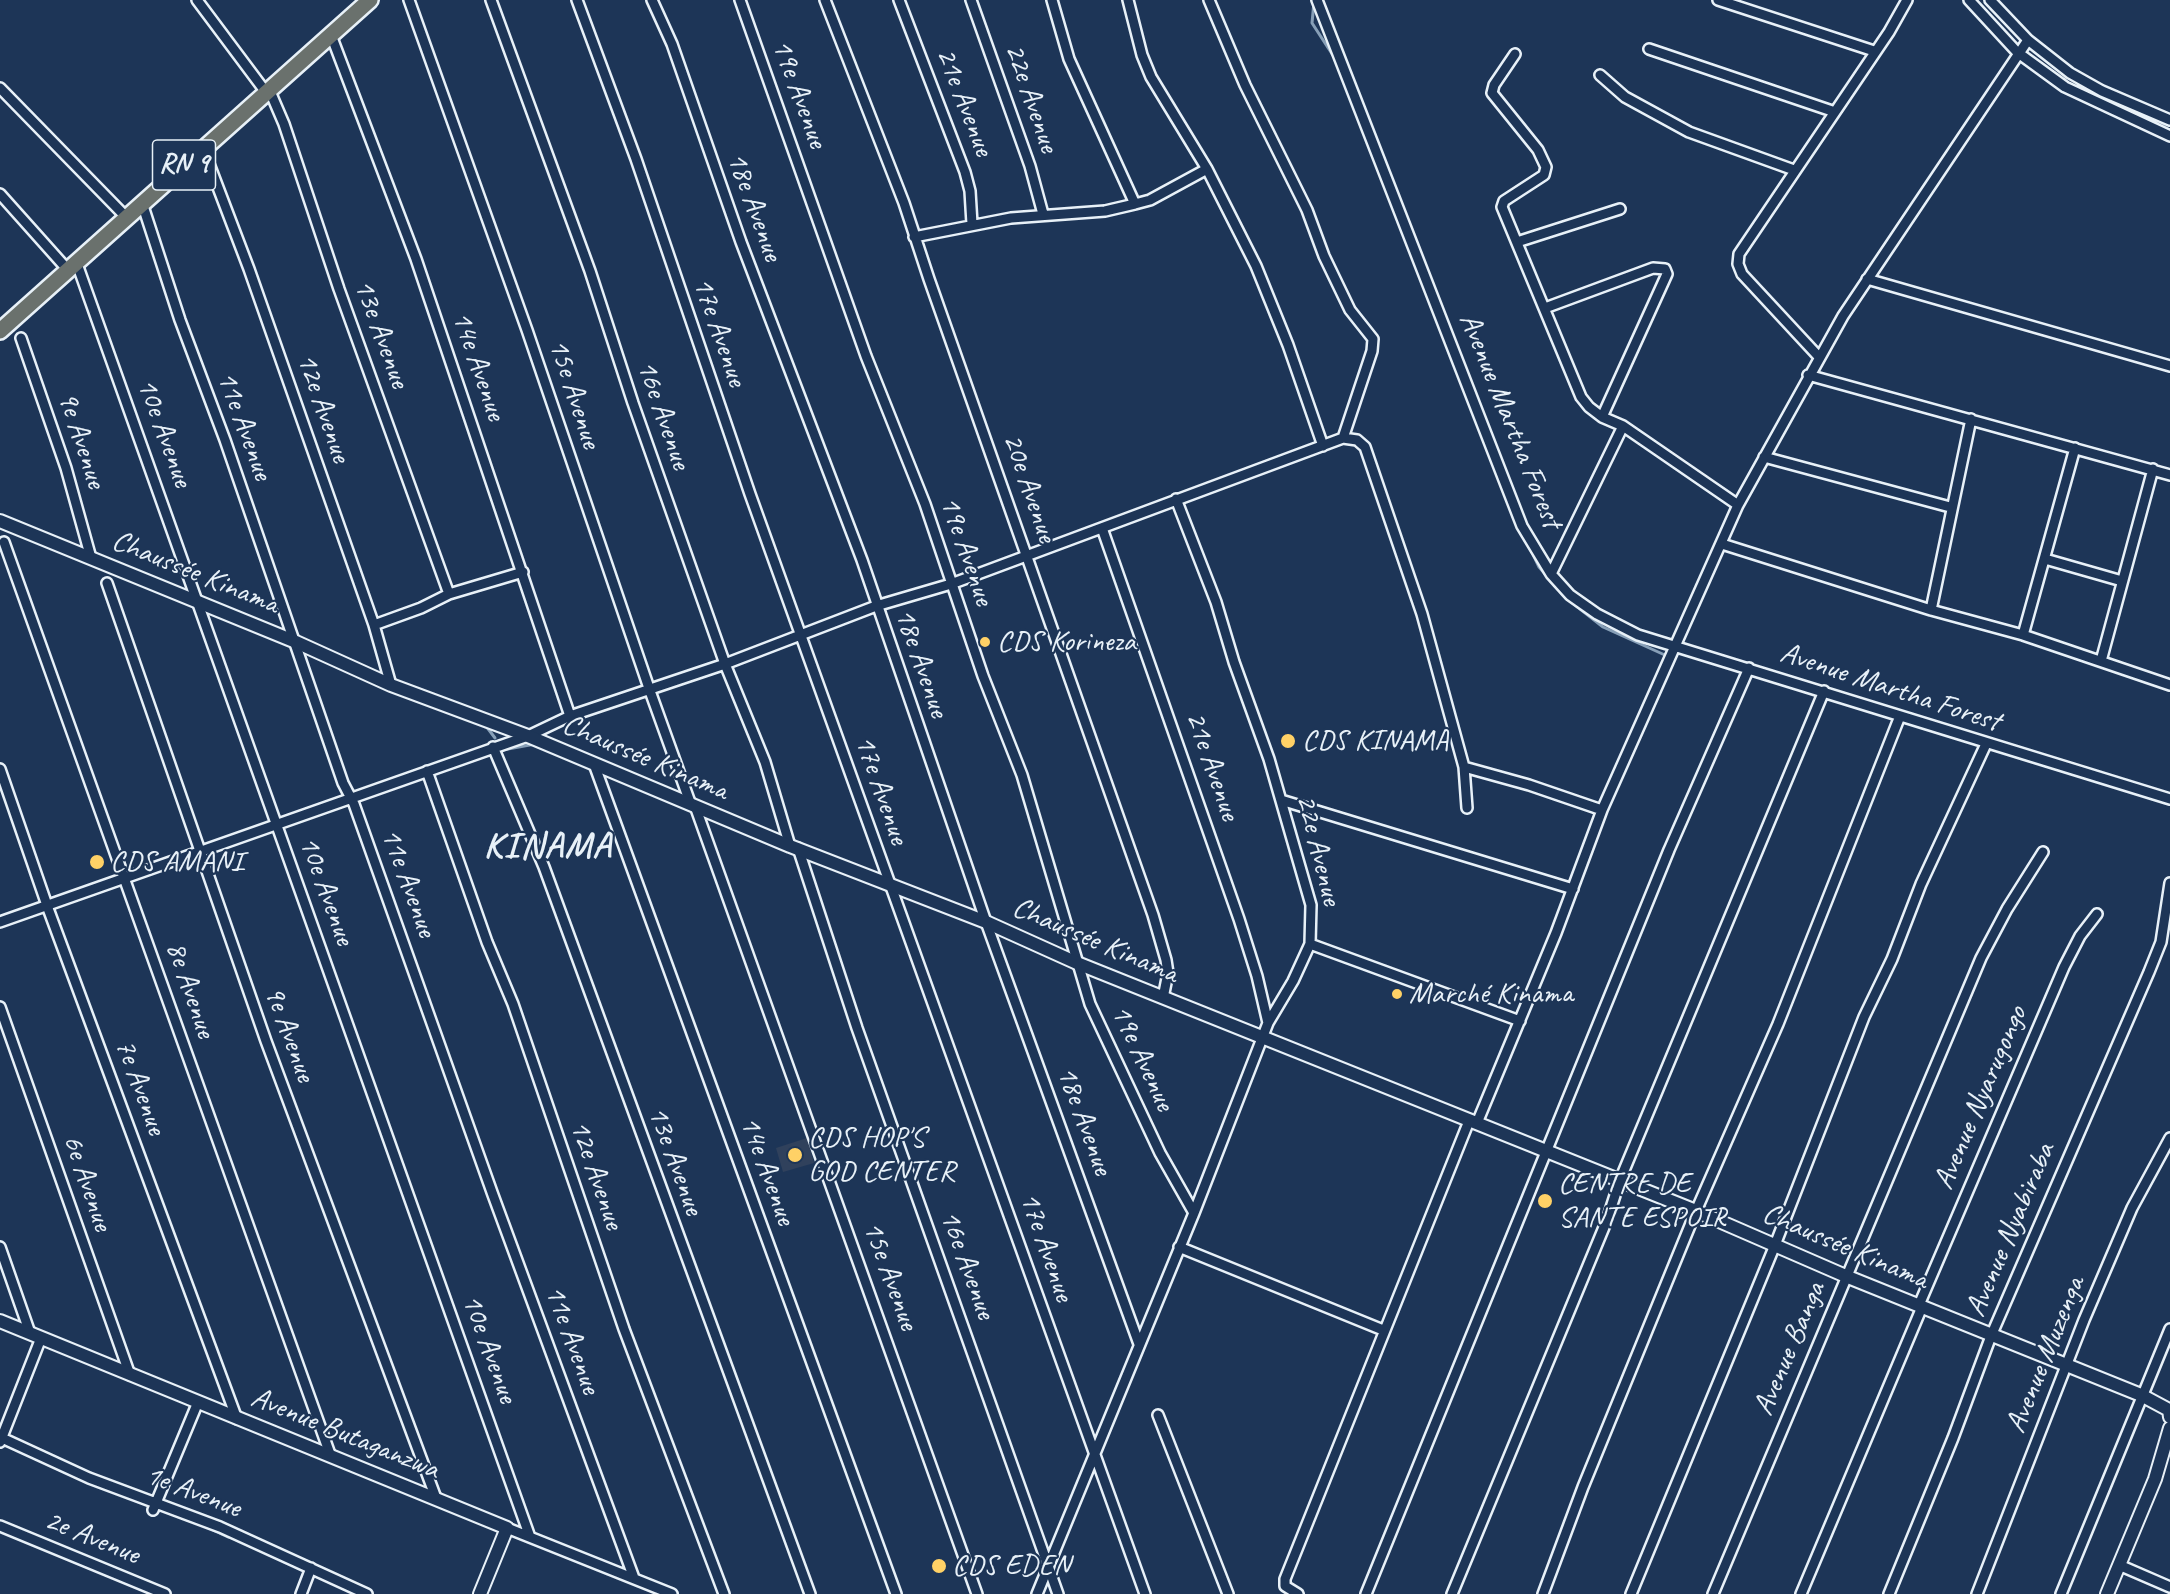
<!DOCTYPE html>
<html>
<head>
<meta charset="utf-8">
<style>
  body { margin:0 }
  canvas { display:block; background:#1d3557 }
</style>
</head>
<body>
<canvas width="2170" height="1594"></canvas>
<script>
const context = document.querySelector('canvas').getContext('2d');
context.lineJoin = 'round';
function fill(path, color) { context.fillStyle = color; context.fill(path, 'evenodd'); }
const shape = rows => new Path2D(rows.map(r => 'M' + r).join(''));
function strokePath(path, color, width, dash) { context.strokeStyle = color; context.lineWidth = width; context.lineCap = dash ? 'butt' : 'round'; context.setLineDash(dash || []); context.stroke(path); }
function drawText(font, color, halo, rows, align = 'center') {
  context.font = font + ' Caveat,sans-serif'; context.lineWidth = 4.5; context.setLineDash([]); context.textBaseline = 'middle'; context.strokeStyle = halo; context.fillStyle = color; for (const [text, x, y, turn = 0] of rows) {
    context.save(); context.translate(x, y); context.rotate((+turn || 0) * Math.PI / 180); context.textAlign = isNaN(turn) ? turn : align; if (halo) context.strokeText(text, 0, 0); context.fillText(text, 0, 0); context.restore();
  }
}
const built = shape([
  [807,1138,814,1163,783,1172,776,1148]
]);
const stream = shape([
  [1314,2,1312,23,1336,60],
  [1529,546,1539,567,1566,598,1603,627,1667,656],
  [486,726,495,738],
  [497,751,535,744],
  [200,1524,228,1537]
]);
const minor = shape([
  [197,0,265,91],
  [409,0,527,330,650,691,691,805],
  [491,0,590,271,633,403,725,664,765,762,790,846],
  [577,0,636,159,750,494,1145,1594],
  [652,0,672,44,741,242,862,560,986,922,1139,1344],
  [740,0,866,356,925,504,983,676,1022,775,1090,1004,1160,1153,1194,1213],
  [825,0,904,203,929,279,1153,915,1166,960,1168,973,1163,998],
  [899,0,965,172,970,191,972,224],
  [971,0,1030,166,1043,214],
  [1052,0,1069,59,1135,204],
  [1128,0,1142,55,1151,77,1207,169,1256,266,1288,345,1323,446],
  [1209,0,1245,85,1307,210,1324,256,1350,310,1373,339,1372,351,1343,438],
  [1317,0,1522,526,1551,574,1570,595,1597,614,1638,635,2170,799],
  [1718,0,1874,51],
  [1969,0,2017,52,2065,87,2170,136],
  [1990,0,2028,40,2070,73,2102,91,2170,120],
  [331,35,416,259,570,716],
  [1649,49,1835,112],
  [1515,54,1494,85,1492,93,1538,150,1546,167,1544,175,1504,201,1502,207,1581,397,1589,407,1602,417,1623,426,1738,505],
  [1600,75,1625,97,1689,132,1794,170],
  [0,88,126,217],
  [269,89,284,124,339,289,449,594],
  [203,148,249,269,374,625,391,685],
  [0,194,67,269],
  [142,203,180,320,225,440,343,783,354,804,493,1195,634,1578],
  [914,237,1011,218,1105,211,1135,204,1150,200,1207,169],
  [1517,242,1620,209],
  [76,261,530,1537],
  [1867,279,2170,366],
  [1545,308,1653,268,1665,269,1667,274,1602,417],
  [21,338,66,468,91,558],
  [1819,357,1742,274,1738,264,1739,254,1889,32,1907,0],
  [1808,375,2170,475],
  [1764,457,1950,507],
  [1102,528,1239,919,1257,976,1268,1023],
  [4,542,330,1454],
  [1722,544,1931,610,2023,635,2170,685],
  [2045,559,2122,581],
  [1551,574,1623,426],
  [107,583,266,1041,436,1498],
  [1931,610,1971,419],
  [374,625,421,608,449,594,523,572],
  [2023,635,2075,448],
  [2101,661,2153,469],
  [493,747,544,867,810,1594],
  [594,764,896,1594],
  [1464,767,1529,785,1602,810],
  [0,769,49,911,237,1419],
  [427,771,487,942,513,1004,624,1329,724,1594],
  [1281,800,1573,889],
  [695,806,977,1594],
  [798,848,857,1028,1058,1594],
  [0,922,528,736,570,716,725,664,876,606,951,584,1343,438,1357,440,1365,447,1422,614,1464,767,1467,808],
  [1310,944,1520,1021],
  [0,1007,130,1375],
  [1477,1123,1556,933,1602,810,1738,505,1843,316,2028,40],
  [0,1247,30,1333],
  [1179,1247,1383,1330],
  [1919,1305,2064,967,2080,936,2097,914],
  [1158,1415,1228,1594],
  [0,1437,89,1478,220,1527,367,1594],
  [0,1442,41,1338],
  [153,1510,198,1402],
  [0,1526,165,1594],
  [507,1528,672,1594],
  [2119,1565,2170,1587],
  [301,1594,311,1568],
  [1037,1594,1194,1213,1268,1023,1293,981,1310,944,1311,905,1269,759,1234,662,1216,602,1176,499],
  [1298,1594,1285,1586,1285,1579,1469,1121],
  [1366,1594,1669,850,1749,668],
  [1452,1594,1607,1220,1620,1180,1824,691],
  [1543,1594,1583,1487,1696,1211,1778,1024,1900,716],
  [1631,1594,1775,1245,1864,1017,1892,959,1921,884,1986,744],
  [1713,1594,1981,958,2007,909,2043,852],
  [1801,1594,1922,1307],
  [1889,1594,1953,1438,1991,1336,2149,972,2161,942,2170,883],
  [1977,1594,2084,1320,2132,1208,2170,1138],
  [2061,1594,2170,1329]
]);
const tertiary = shape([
  [0,521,296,642,391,685,528,736,790,846,986,922,1077,963,1696,1211,1848,1277,2141,1395,2169,1410,2170,1417],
  [0,1321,507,1528,480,1594],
  [2107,1594,2155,1479,2170,1428]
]);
const primary = shape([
  [0,331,370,0]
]);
const markers = [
  [985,642,6,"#ffd166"],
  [1288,741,8,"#ffd166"],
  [97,862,8,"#ffd166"],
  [1397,994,6,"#ffd166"],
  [795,1155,8,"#ffd166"],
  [1545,1201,8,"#ffd166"],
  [939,1566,8,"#ffd166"]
];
const shields = [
  [184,165,63]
];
const shieldNames = [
  ["RN 9",184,165]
];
const streetNames = [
  ["19e Avenue",799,94,70],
  ["22e Avenue",1031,98,71],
  ["21e Avenue",964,102,69],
  ["18e Avenue",754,207,70],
  ["17e Avenue",719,332,71],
  ["13e Avenue",381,334,70],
  ["14e Avenue",478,366,71],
  ["15e Avenue",574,394,72],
  ["12e Avenue",323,408,71],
  ["16e Avenue",663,415,71],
  ["Avenue Martha Forest",1510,421,68],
  ["11e Avenue",244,426,70],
  ["10e Avenue",164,433,70],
  ["9e Avenue",81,440,72],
  ["20e Avenue",1029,488,71],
  ["19e Avenue",966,551,71],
  ["Chaussée Kinama",195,573,22],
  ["18e Avenue",921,663,71],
  ["Avenue Martha Forest",1890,688,18],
  ["Chaussée Kinama",645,758,23],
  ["21e Avenue",1212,766,71],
  ["17e Avenue",881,790,71],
  ["22e Avenue",1318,850,76],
  ["11e Avenue",408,883,70],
  ["10e Avenue",326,891,70],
  ["Chaussée Kinama",1095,941,23],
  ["8e Avenue",190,990,71],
  ["9e Avenue",289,1034,70],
  ["19e Avenue",1142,1058,65],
  ["7e Avenue",140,1087,70],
  ["Avenue Nyarugongo",1981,1098,-67],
  ["18e Avenue",1084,1121,70],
  ["13e Avenue",675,1161,70],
  ["14e Avenue",767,1171,70],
  ["12e Avenue",596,1175,71],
  ["6e Avenue",87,1183,71],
  ["Avenue Nyabiraba",2011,1230,-67],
  ["17e Avenue",1046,1247,71],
  ["Chaussée Kinama",1845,1247,23],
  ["16e Avenue",967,1265,70],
  ["15e Avenue",890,1276,70],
  ["11e Avenue",572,1340,70],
  ["10e Avenue",489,1349,70],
  ["Avenue Banga",1790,1349,-67],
  ["Avenue Muzenga",2046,1355,-68],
  ["Avenue Butaganzwa",345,1434,22],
  ["1e Avenue",193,1492,21],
  ["2e Avenue",92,1538,22]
];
const poiNames = [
  ["CDS Korineza",997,642],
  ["CDS KINAMA",1302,741],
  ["CDS AMANI",110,862],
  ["Marché Kinama",1409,994],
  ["CDS HOP'S",808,1138],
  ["GOD CENTER",808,1172],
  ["CENTRE DE",1558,1184],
  ["SANTE ESPOIR",1558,1218],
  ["CDS EDEN",952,1566]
];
const districtNames = [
  ["KINAMA",548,848]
];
fill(built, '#30415c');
strokePath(stream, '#879fb7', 3);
strokePath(minor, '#e8f1f8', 14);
strokePath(tertiary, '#e8f1f8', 16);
strokePath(primary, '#e8f1f8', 20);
strokePath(minor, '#1d3557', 9);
strokePath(tertiary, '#1d3557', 12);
strokePath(primary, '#6a716d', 15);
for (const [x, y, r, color] of markers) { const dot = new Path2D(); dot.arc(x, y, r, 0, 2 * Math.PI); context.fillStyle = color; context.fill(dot); strokePath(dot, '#1d3557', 2); }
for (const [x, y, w] of shields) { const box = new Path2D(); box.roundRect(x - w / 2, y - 25, w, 50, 4.5); context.fillStyle = '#1d3557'; context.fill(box); strokePath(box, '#e8f1f8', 1.5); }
drawText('bold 28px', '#e8f1f8', null, shieldNames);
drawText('30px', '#e8f1f8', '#1d3557', streetNames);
drawText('30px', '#e8f1f8', '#1d3557', poiNames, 'left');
context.letterSpacing = '1.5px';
drawText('bold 36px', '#e8f1f8', '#1d3557', districtNames);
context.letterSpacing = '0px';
</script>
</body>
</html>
